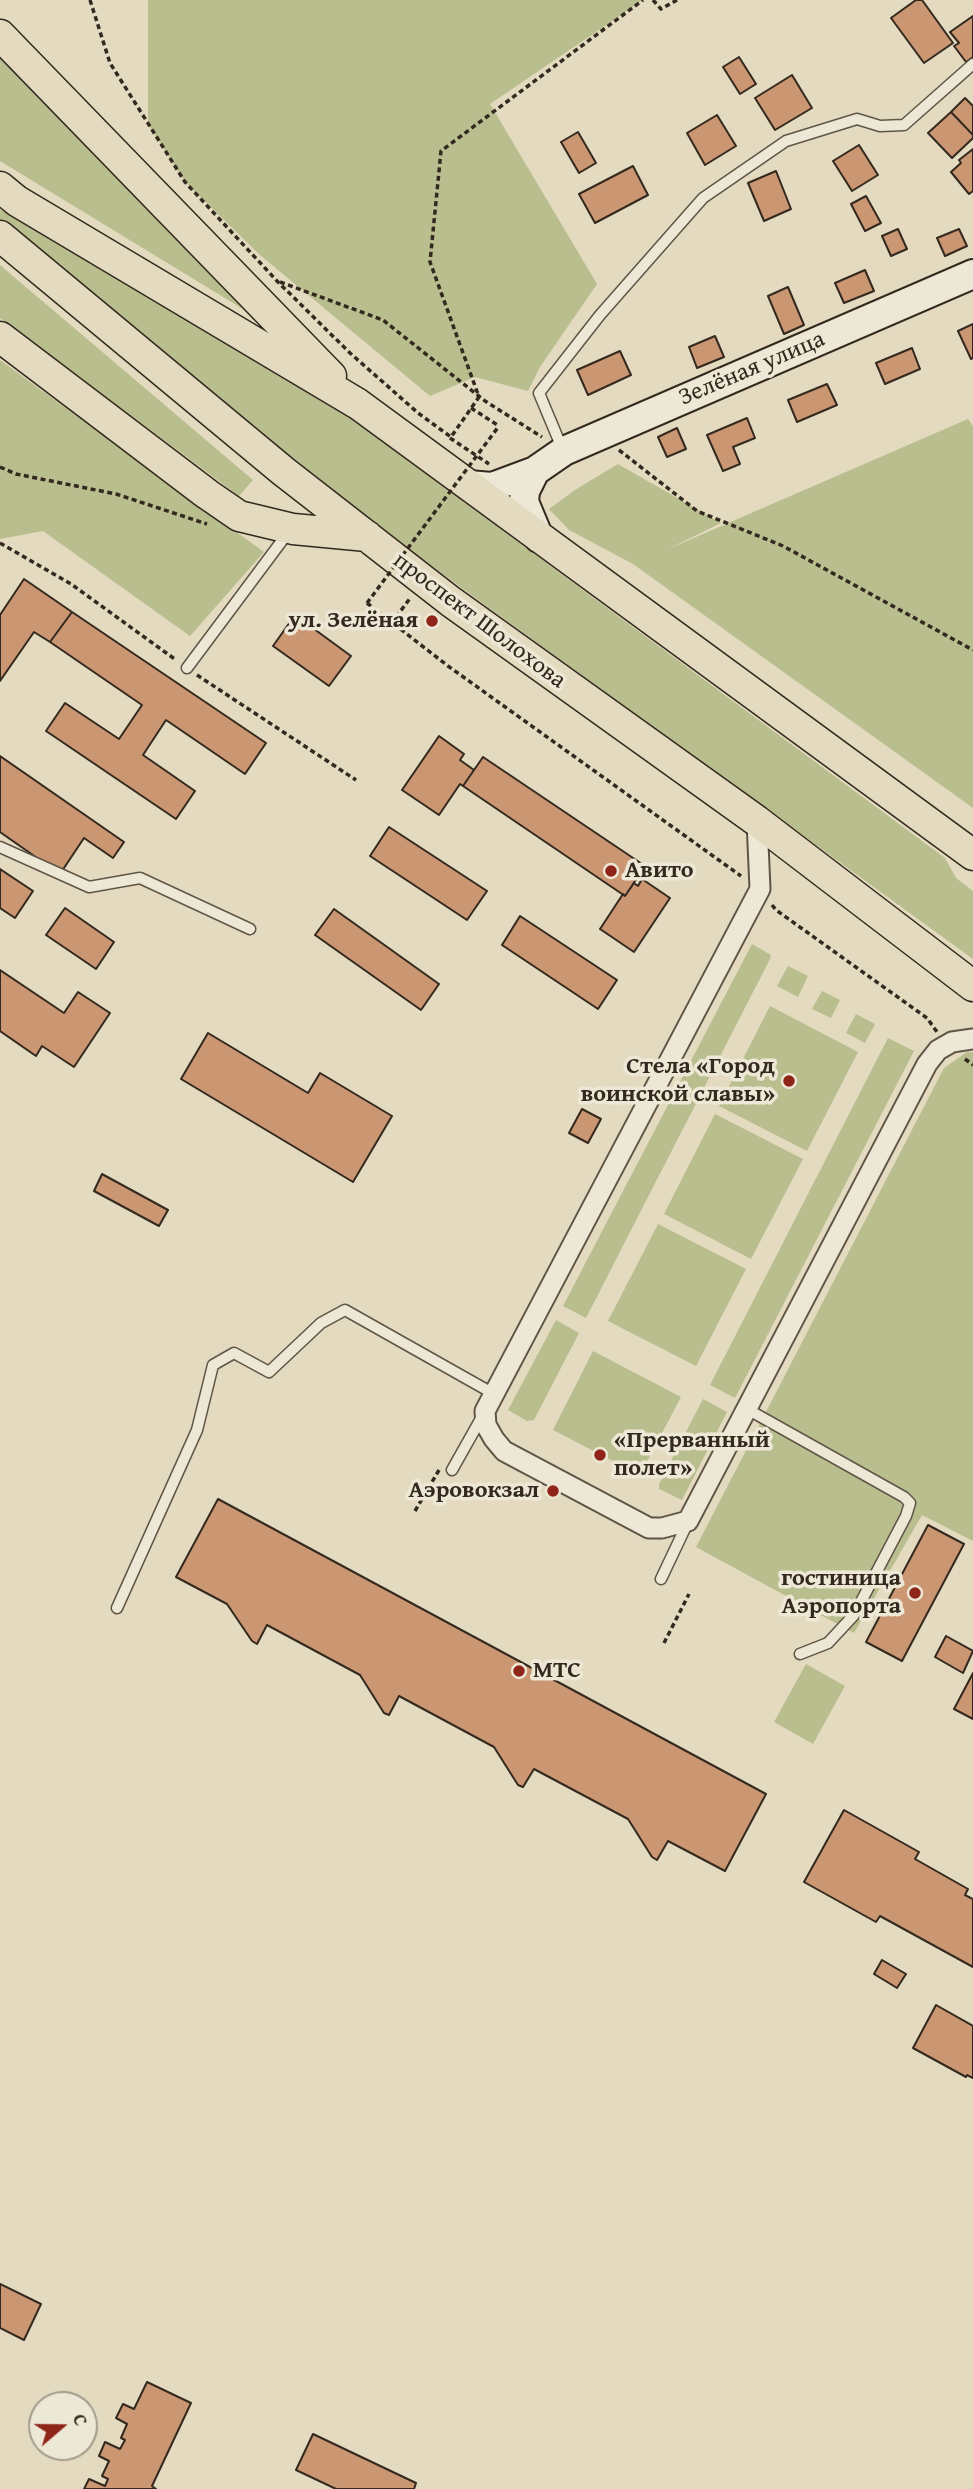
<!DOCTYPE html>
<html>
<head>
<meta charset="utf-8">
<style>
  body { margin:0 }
  #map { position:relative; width:973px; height:2489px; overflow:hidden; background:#e3dabf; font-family:"Gentium Book Plus",serif }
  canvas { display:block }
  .north { position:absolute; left:28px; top:2391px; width:70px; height:70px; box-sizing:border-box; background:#ede7d5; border:2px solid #a39b8c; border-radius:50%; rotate:70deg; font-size:19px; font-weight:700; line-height:28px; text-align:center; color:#33291f }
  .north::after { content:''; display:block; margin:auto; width:24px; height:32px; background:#8f2418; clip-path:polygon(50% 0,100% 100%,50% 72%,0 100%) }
</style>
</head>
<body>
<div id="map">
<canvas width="973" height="2489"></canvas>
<div class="north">С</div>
</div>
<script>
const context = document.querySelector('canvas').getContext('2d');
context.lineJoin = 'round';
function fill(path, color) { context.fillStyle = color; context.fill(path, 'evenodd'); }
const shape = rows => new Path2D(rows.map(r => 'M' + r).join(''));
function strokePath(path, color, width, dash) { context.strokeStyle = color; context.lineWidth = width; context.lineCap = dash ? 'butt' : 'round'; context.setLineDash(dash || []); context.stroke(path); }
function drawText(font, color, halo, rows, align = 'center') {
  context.font = font + ' "Gentium Book Plus",serif'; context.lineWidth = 7; context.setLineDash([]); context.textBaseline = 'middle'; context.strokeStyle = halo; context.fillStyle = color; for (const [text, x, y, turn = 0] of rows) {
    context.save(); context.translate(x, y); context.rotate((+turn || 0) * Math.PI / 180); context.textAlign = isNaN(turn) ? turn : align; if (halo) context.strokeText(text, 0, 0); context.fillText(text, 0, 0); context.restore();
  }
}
const green = shape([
  [148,0,643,0,490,104,597,284,540,367,528,391,475,377,430,396,260,255,185,182,148,124],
  [0,57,256,317,0,161],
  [0,209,314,391,945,858,956,878,973,891,973,959,215,409,0,223],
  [0,265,253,480,239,496,0,318],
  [0,360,264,552,190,636,43,531,0,539],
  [968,419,973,426,973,808,633,564,569,530,549,509,575,490,618,464,721,523,666,550],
  [752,944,771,955,770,959,586,1318,563,1306],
  [788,966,808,976,798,997,777,986],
  [822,991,840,1000,831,1018,812,1009],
  [770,1006,858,1052,807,1151,719,1106],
  [856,1014,875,1024,865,1043,846,1033],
  [888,1038,914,1051,735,1398,710,1385],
  [967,1052,973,1052,973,1541,922,1515,854,1633,696,1547,944,1068],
  [715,1114,803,1159,751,1259,664,1214],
  [658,1224,746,1269,696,1366,608,1321],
  [556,1320,579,1333,534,1420,527,1421,508,1410],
  [593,1351,681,1397,640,1475,553,1430],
  [703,1399,727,1412,682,1500,659,1489,659,1484],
  [806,1664,845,1686,813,1744,774,1722]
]);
const building = shape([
  [916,0,922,0,953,43,924,63,891,18,916,0],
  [973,16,973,57,966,62,954,46,959,43,950,32,973,16],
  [739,57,756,84,740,94,723,67,739,57],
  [792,75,812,108,775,130,755,98,792,75],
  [965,98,973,106,973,135,951,112,965,98],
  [951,112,973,135,973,138,952,158,928,133,951,112],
  [717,115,736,146,705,165,687,133,717,115],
  [578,132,596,163,579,173,561,142,578,132],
  [859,145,878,175,852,191,833,161,859,145],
  [973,149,973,191,969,194,951,172,961,163,959,160,973,149],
  [633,166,648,195,595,223,579,194,633,166],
  [776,171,791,209,764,221,748,183,776,171],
  [866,196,881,223,865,231,851,204,866,196],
  [898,229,907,249,891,256,882,236,898,229],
  [959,229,967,246,945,256,937,238,959,229],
  [865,270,874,291,844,303,835,283,865,270],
  [788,287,804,325,784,334,768,296,788,287],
  [973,324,973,358,971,359,958,331,973,324],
  [715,336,724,357,697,368,689,347,715,336],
  [912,348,920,369,885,384,876,363,912,348],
  [620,351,631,375,588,395,577,370,620,351],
  [827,384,837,405,797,422,788,400,827,384],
  [747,418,755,438,733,447,740,464,723,471,707,435,747,418],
  [677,428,686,449,667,457,658,437,677,428],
  [24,579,72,612,50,642,34,632,0,681,0,615,24,579],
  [72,612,266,743,245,774,166,720,143,755,195,791,176,819,46,731,65,703,119,739,142,705,50,642,72,612],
  [295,615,351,656,329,686,273,646,295,615],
  [439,736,464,754,460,760,474,770,463,786,460,784,439,815,402,790,439,736],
  [0,756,124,842,113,858,84,838,60,874,0,832,0,756],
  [483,757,645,866,625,896,463,786,483,757],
  [389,827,487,891,467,920,370,856,389,827],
  [0,869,33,891,15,918,0,908,0,869],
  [642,879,670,898,634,952,600,929,623,894,625,896,634,883,638,886,642,879],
  [65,908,114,942,96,969,46,935,65,908],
  [334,909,439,984,421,1010,315,935,334,909],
  [520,916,617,980,598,1009,502,945,520,916],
  [0,970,64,1013,78,992,110,1013,74,1067,42,1046,36,1056,0,1031,0,970],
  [208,1033,308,1093,320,1073,392,1116,353,1182,181,1079,208,1033],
  [582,1109,601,1119,588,1143,569,1133,582,1109],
  [102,1174,168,1210,159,1226,94,1191,102,1174],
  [218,1499,766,1794,725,1871,668,1841,657,1860,652,1857,628,1819,534,1769,523,1787,518,1785,494,1747,399,1696,389,1715,384,1713,360,1675,267,1625,257,1644,252,1641,227,1604,176,1577,218,1499],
  [928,1525,964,1544,902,1661,866,1642,928,1525],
  [946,1636,973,1651,963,1673,935,1657,946,1636],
  [973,1673,973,1719,954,1709,973,1673],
  [844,1810,919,1852,915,1859,968,1889,965,1895,973,1899,973,1967,880,1916,876,1922,804,1882,844,1810],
  [882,1960,906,1974,897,1988,874,1974,882,1960],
  [936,2005,973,2026,973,2078,967,2075,966,2077,913,2048,936,2005],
  [0,2284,41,2304,24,2340,0,2328,0,2284],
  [147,2382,191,2403,152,2486,156,2489,84,2489,89,2479,105,2486,108,2479,102,2476,109,2461,99,2456,105,2442,120,2449,125,2440,121,2438,127,2424,116,2418,123,2404,134,2409,147,2382],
  [313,2434,416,2483,414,2489,336,2489,296,2470,313,2434]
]);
const path = shape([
  [90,0,110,63,185,182,278,282,350,353,418,413,451,437,479,397,430,262,441,151,643,0],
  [653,0,661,9,677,0],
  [280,282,383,320,485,401,542,437],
  [471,408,499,426],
  [450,438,489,464],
  [619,450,697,511,783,546,973,650],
  [0,467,16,474,116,494,207,524],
  [0,543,71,584,176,660],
  [367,603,448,666,741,876],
  [391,624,411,597],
  [197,675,356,780],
  [772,905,776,910,927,1018,937,1032],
  [965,1059,973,1065],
  [415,1511,439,1470],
  [664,1643,689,1594]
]);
const lane = shape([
  [562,448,539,393,600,315,703,198,786,141,857,119,880,126,904,125,973,64],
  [187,668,287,534],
  [0,847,89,887,140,878,250,929],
  [747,1409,904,1497,910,1503,906,1516,854,1615,828,1643,800,1654],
  [452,1470,483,1415],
  [661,1579,688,1522],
  [117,1608,197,1430,213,1365,234,1353,269,1372,321,1323,345,1310,494,1394]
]);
const street = shape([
  [757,821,760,889,485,1411,486,1425,494,1439,504,1451,649,1528,662,1528,688,1521,927,1064,938,1050,952,1042,973,1039]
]);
const secondary = shape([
  [535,471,525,491,524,502,539,538],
  [468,485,492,487,535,471,564,451,973,274]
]);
const primary = shape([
  [0,35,331,376],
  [0,187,17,201,358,404,973,855],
  [0,236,283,471,450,601,757,821,973,986],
  [0,337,207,494,239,516,293,529,367,536]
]);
const pathBridge = shape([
  [367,603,499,426]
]);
const markers = [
  [432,621,7,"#8f2418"],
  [611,871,7,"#8f2418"],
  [789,1081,7,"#8f2418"],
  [600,1455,7,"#8f2418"],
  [553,1491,7,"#8f2418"],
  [915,1593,7,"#8f2418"],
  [519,1671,7,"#8f2418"]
];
const streetNames = [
  ["Зелёная улица",752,369,-23],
  ["проспект Шолохова",479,621,37]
];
const poiNames = [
  ["ул. Зелёная",418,621],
  ["Авито",625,871,"left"],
  ["Стела «Город",775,1067],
  ["воинской славы»",775,1095],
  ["«Пpepвaнный",614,1441,"left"],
  ["пoлeт»",614,1469,"left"],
  ["Аэровокзал",539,1491],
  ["гостиница",901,1579],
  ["Аэропорта",901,1607],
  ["МТС",533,1671,"left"]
];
fill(green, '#b9be8e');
fill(building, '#cb9672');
strokePath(building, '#33291f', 2);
strokePath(lane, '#5f5547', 13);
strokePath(street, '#5f5547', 23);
strokePath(secondary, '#33291f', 32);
strokePath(primary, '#33291f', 33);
strokePath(path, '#33291f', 3.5, [5, 3.5]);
strokePath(lane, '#ede7d5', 10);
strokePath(street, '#ede7d5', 19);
strokePath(secondary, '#ede7d5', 28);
strokePath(primary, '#e3dabf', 30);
strokePath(pathBridge, '#33291f', 3.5, [5, 3.5]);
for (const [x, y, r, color] of markers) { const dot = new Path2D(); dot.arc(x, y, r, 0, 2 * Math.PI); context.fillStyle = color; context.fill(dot); strokePath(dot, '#ede7d5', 2.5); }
drawText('24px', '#33291f', '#ede7d5', streetNames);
drawText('bold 24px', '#33291f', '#ede7d5', poiNames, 'right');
</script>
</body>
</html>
